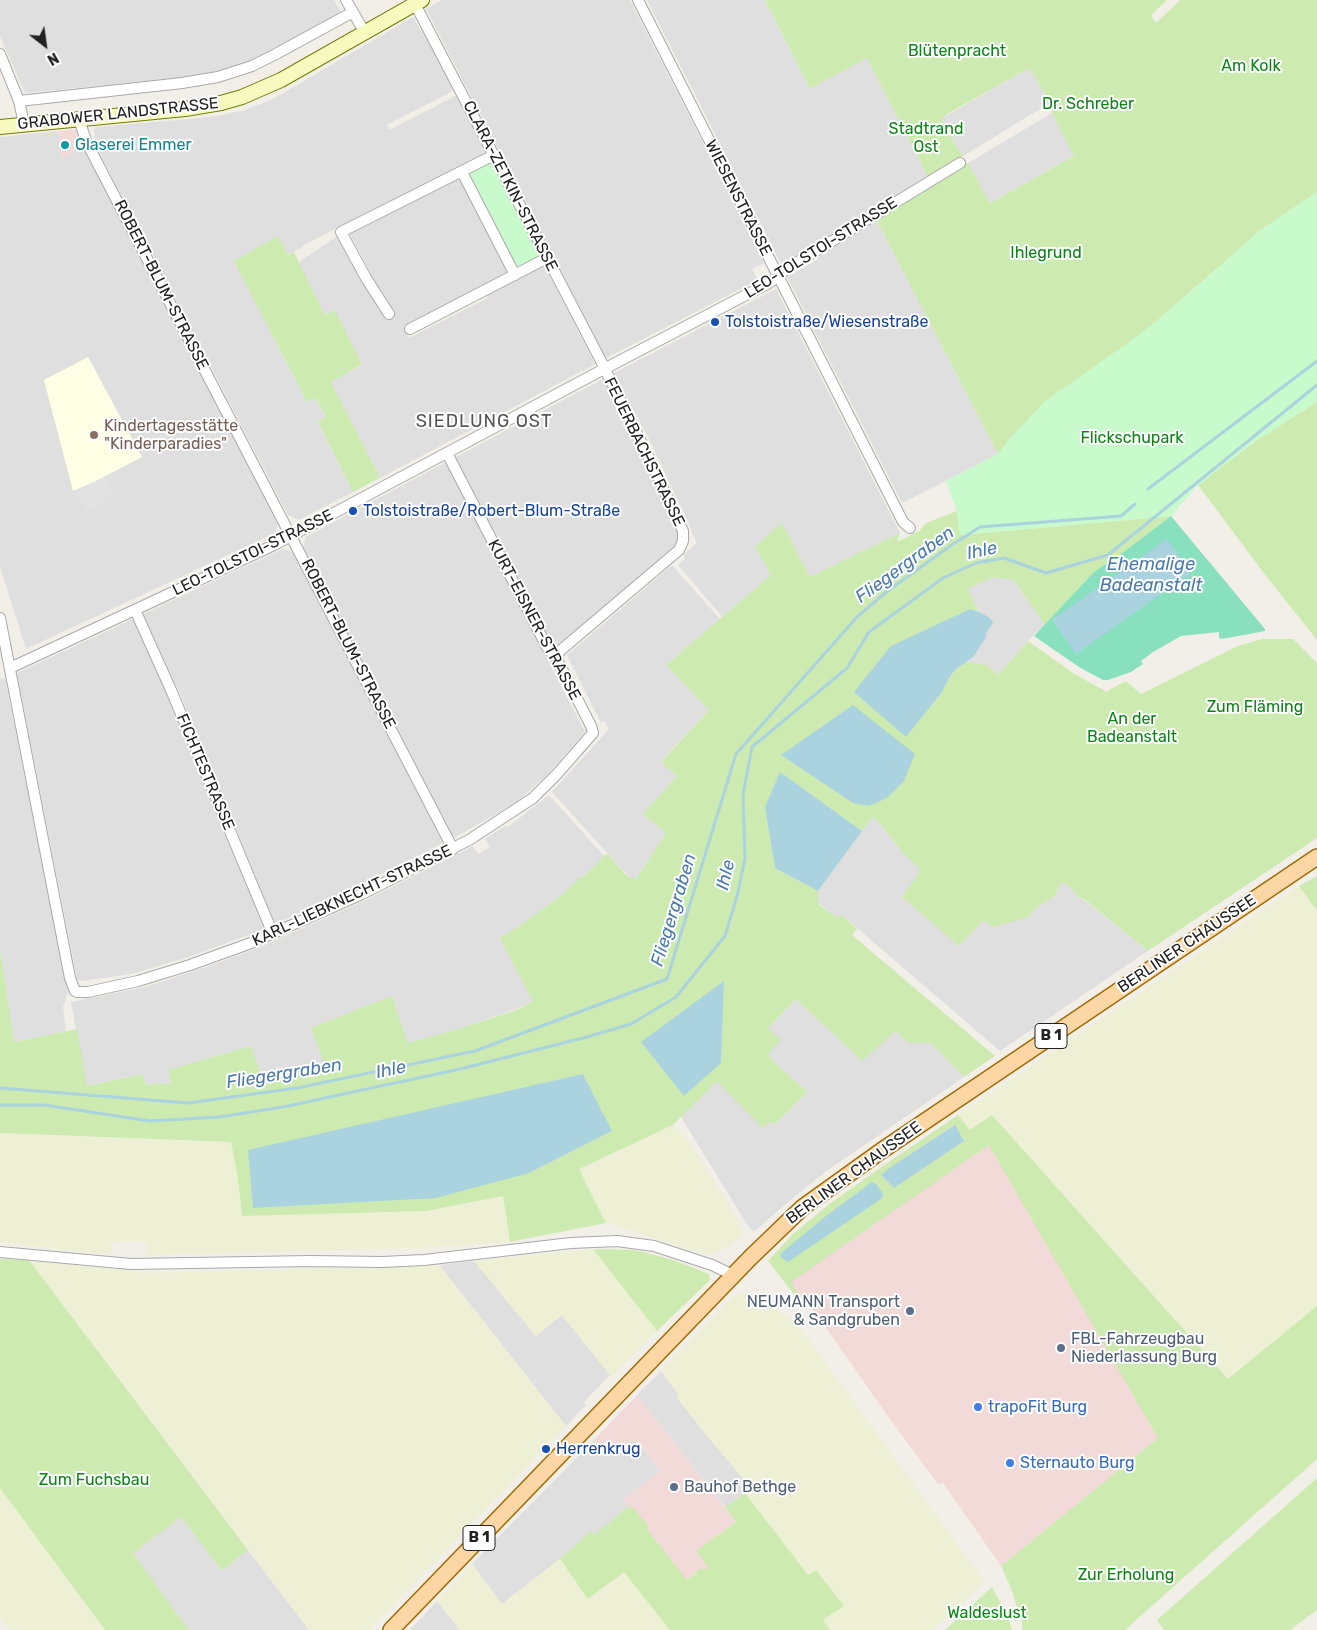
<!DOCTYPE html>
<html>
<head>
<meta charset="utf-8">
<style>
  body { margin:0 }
  #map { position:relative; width:1317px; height:1630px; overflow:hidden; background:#f2efe9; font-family:Rubik,sans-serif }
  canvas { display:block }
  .north { position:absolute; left:20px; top:20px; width:50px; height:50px; -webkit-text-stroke:4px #fff; paint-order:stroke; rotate:150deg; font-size:14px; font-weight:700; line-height:20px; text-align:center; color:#222 }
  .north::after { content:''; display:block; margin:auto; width:18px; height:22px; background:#222; clip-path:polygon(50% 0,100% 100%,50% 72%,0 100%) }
</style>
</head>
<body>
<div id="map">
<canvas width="1317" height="1630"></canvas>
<div class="north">N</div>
</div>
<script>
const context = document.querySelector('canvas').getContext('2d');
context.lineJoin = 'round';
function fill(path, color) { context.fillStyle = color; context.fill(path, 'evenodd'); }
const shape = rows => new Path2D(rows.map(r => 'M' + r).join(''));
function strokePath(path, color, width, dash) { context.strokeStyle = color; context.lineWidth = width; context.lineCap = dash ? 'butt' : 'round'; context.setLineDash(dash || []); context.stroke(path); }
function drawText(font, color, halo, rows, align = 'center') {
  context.font = font + ' Rubik,sans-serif'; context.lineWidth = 4; context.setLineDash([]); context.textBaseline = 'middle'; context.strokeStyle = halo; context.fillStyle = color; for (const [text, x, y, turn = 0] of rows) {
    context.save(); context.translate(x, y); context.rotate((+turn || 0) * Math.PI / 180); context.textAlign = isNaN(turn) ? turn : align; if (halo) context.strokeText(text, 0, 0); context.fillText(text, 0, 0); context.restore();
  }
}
const residential = shape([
  [0,0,334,0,341,12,260,57,246,64,215,72,190,77,25,93,0,36],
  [442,0,630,0,764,263,752,269,758,280,606,358,426,9],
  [647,0,765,0,810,89,867,57,928,177,782,266],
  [413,17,421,31,424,30,448,78,452,87,451,92,387,125,389,130,457,95,486,150,484,154,397,200,389,201,304,245,301,248,288,255,234,261,307,402,316,398,326,418,318,423,353,492,299,520,288,515,101,156,96,143,94,130,95,127,189,119,217,116,245,110,275,98],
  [1030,68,1050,103,963,156,948,133,942,118],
  [1052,113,1075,155,990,203,968,163],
  [58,131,63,159,71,155,81,142,278,523,275,533,26,649,0,567,0,137],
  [461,177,510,272,404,326,409,338,488,298,487,295,543,266,545,267,595,364,380,478,330,382,362,365,335,310,325,315,299,262,339,235,368,292,371,291,379,301,388,320,393,317,350,234],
  [876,219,998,454,902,503,787,277,817,260,816,256],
  [776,289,900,533,810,578,782,524,771,575,722,617,678,565,685,559,683,555,697,543,691,531,692,531,650,441,614,373],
  [603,379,678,532,678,542,675,548,564,644,556,646,552,645,456,459,456,457],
  [446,462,585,732,545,777,515,803,454,838,303,547,306,537],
  [283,549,293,552,443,843,360,885,275,924,181,696,143,614],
  [672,565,720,619,666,665,709,710,661,761,677,776,667,833,635,880,628,876,552,792,609,729,604,721,601,723,567,655],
  [993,577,1014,580,1045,625,1033,635,998,675,966,662,972,658,980,647,987,631,992,625,989,617,979,612,967,589],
  [133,619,149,650,218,811,265,929,191,956,132,974,81,981,77,979,17,673],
  [5,678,68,992,63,1007,66,1031,14,1042,0,948,0,679],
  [549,795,605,857,562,895,518,928,501,938,534,1001,517,1009,462,1028,408,1044,392,996,326,1065,262,1077,251,1046,168,1070,171,1083,146,1085,143,1074,86,1086,71,1002,149,986,203,968,258,948,366,900,473,846,478,854,490,847,485,839,505,826,508,827],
  [872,816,878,821,903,853,921,870,959,946,984,920,1029,917,1037,907,1055,896,1060,885,1063,882,1073,890,1078,897,1083,899,1148,951,1000,1051,842,915,838,918,818,903,818,891],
  [796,999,862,1060,896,1031,908,1043,931,1043,964,1077,825,1172,781,1208,754,1232,748,1226,681,1117,717,1081,774,1125,807,1092,767,1055,767,1029],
  [474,1261,536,1336,562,1315,610,1375,584,1402,586,1405,566,1426,439,1265],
  [661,1371,678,1394,678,1399,704,1432,751,1488,725,1507,637,1395],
  [634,1439,643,1448,660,1471,624,1500,629,1506,594,1536,591,1532,560,1559,502,1604,472,1564,594,1440,599,1446,603,1443],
  [181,1517,222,1571,248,1550,309,1630,189,1630,132,1553],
  [437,1601,460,1630,410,1630]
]);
const commercial = shape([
  [76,129,81,142,71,155,63,159,58,131],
  [958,1115,970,1130,992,1115,1158,1438,1001,1566,943,1483,938,1484,892,1422,815,1312,802,1300,797,1298,768,1261,792,1235,828,1205,883,1166],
  [637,1395,736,1522,696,1551,708,1567,704,1570,701,1568,686,1580,647,1529,649,1526,623,1500,660,1471,643,1447,634,1439,615,1457,603,1444,599,1446,594,1440]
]);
const education = shape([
  [88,357,142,457,94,482,73,491,44,380]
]);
const farmland = shape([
  [1299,886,1317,911,1317,1306,1229,1380,992,1115,970,1130,958,1115],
  [673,1125,689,1141,721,1192,738,1221,743,1235,730,1246,708,1255,606,1223,579,1169],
  [3,1133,231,1142,238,1179,242,1215,426,1211,503,1196,510,1242,418,1248,147,1255,146,1241,113,1242,110,1255,0,1242,0,1134],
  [593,1249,657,1331,612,1377,562,1315,536,1336,474,1261],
  [29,1260,151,1273,439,1265,566,1426,369,1630,309,1630],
  [750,1293,797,1323,985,1582,933,1630,830,1630,823,1620,843,1606,815,1570,808,1576,745,1493,750,1487,704,1432,678,1399,678,1394,661,1371,735,1295],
  [0,1488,105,1630,10,1630,0,1617],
  [560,1559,588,1599,624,1571,670,1630,460,1630,437,1601,472,1564,502,1604]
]);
const grass = shape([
  [765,0,1167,0,1151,15,1156,23,1180,0,1317,0,1317,192,1261,230,1158,320,1013,435,998,454,876,219,968,163,990,203,1074,156,1052,113,1050,103,1030,68,947,114,942,119,948,133,963,156,928,177,867,58,810,89],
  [278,236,288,255,294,252,325,315,335,310,362,364,331,382,380,478,353,492,318,422,326,417,316,398,307,402,234,261],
  [1317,402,1317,640,1266,576,1198,485,1254,442],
  [957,511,961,535,1171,516,1117,557,1095,571,1045,625,1014,580,993,577,968,589,979,612,969,609,942,692,949,678,956,669,966,662,987,665,998,675,1028,641,1073,673,1107,692,1109,690,1126,681,1141,694,1238,646,1262,639,1293,639,1317,663,1317,838,1148,951,1084,899,1078,897,1073,890,1063,882,1060,885,1055,896,1037,907,1029,917,993,927,984,920,959,946,902,897,921,870,903,853,878,821,872,817,862,831,780,772,775,868,818,891,818,904,838,918,842,915,857,929,852,935,995,1056,964,1077,931,1043,908,1043,896,1031,862,1061,796,999,768,1028,781,1040,767,1055,807,1092,774,1125,770,1121,763,1128,717,1081,673,1125,579,1169,606,1223,510,1242,503,1196,426,1211,242,1216,238,1179,231,1142,3,1133,0,1134,0,948,14,1042,77,1029,87,1086,143,1074,146,1085,171,1083,168,1070,251,1046,262,1077,325,1065,311,1028,392,996,408,1043,462,1028,517,1010,533,1001,500,938,518,927,562,895,581,877,582,878,607,853,627,876,636,879,666,833,643,814,677,776,661,762,709,710,666,665,771,575,755,546,782,523,810,577,900,533,897,542,919,531,926,523],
  [583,1074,611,1131,529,1173],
  [1317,876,1317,911,1299,886],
  [958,1115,970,1130,992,1115,1228,1379,1317,1306,1317,1459,1125,1630,1022,1630,1022,1622,1011,1588,1001,1566,1158,1438,989,1145,791,1282,802,1300,797,1298,768,1261,792,1235,828,1205,883,1166],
  [954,1125,964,1141,894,1188,881,1176,891,1167],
  [593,1249,635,1250,673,1260,709,1274,710,1280,657,1331],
  [0,1259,29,1260,248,1550,222,1571,181,1517,133,1553,189,1630,105,1630,0,1488],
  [1317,1478,1317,1610,1290,1630,1164,1630,1157,1620],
  [745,1493,808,1575,816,1570,844,1606,823,1620,830,1630,670,1630,624,1572,588,1599,560,1559,591,1531,594,1535,629,1506,635,1510,649,1527,647,1529,687,1580,701,1568,704,1570,708,1567,696,1551,736,1522,725,1507],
  [992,1587,1007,1615,1012,1630,945,1630]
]);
const park = shape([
  [489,163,492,163,540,253,539,257,518,268,468,176,471,172],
  [1317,192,1317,402,1254,442,1198,485,1171,516,960,535,957,511,946,481,998,454,1013,435,1044,402,1129,342,1158,320,1261,230]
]);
const pitch = shape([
  [1171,516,1265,629,1265,631,1222,639,1219,638,1219,632,1181,636,1153,652,1141,661,1143,664,1131,672,1108,680,1103,680,1079,667,1034,636,1095,571,1117,557]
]);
const parking = shape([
  [105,477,113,491,101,504,87,512,77,492]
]);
const water = shape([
  [1167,539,1191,573,1076,654,1052,620],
  [970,609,979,612,989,617,993,622,992,625,987,631,986,637,976,653,972,658,956,669,949,678,942,692,906,737,854,692,891,646],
  [853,705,915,754,904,781,887,798,869,806,853,803,781,755],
  [780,772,862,831,818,891,775,868,765,807],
  [724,981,721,1063,684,1096,641,1042],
  [583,1074,612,1131,529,1173,436,1198,253,1208,248,1150],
  [955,1125,964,1141,894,1188,881,1175,891,1167],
  [872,1182,876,1184,882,1192,883,1196,881,1199,788,1262,782,1259,780,1254,826,1216]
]);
const stream = shape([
  [1148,489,1317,361],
  [0,1088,188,1103,297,1088,475,1051,667,979,736,754,857,617,885,593,953,544,980,527,1121,516,1135,504],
  [0,1105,44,1105,150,1121,219,1117,283,1107,460,1069,587,1037,631,1024,676,997,725,936,737,896,745,859,743,795,752,747,847,668,869,632,943,578,976,563,1004,558,1046,573,1108,555,1317,385]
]);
const street = shape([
  [346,0,365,33],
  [638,0,903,522,910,528],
  [415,4,600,359,647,454,683,531,683,541,679,550,561,650,555,657],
  [0,54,19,101,24,124],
  [19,101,182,83,218,77,252,66,274,55,353,12],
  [79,119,86,141,453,849],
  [462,172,515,275],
  [389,314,366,278,341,232,494,155],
  [410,329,547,258],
  [135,610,171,690,273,934],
  [0,618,70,978,75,991,77,992,88,992,138,981,190,965,251,943,360,895,469,840,533,798,557,774,593,733,591,726,563,671,555,657,547,647,447,453],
  [10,668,274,545,604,369,769,283,788,268,960,163],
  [0,1252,131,1264,311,1261,382,1262,424,1260,571,1243,617,1241,654,1246,712,1265,733,1275]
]);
const secondary = shape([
  [0,127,185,109,221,103,242,97,281,80,422,0]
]);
const primary = shape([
  [391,1630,750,1258,803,1207,881,1151,1317,857]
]);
const markers = [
  [65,145,5,"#0f9aa8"],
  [715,322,5,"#1a4fb4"],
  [94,435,5,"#8d6e63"],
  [353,511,5,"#1a4fb4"],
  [910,1311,5,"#5c6f8a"],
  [1061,1348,5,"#5c6f8a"],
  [978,1407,5,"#3f7fe0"],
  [546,1449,5,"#1a4fb4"],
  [1010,1463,5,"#3f7fe0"],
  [674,1487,5,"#5c6f8a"]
];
const shields = [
  [1051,1036,32],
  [479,1538,32]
];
const shieldNames = [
  ["B 1",1051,1036],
  ["B 1",479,1538]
];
const parkNames = [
  ["Blütenpracht",957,51],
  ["Am Kolk",1251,66],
  ["Dr. Schreber",1088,104],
  ["Stadtrand",926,129],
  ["Ost",926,147],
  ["Ihlegrund",1046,253],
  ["Flickschupark",1132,438],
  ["Zum Fläming",1255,707],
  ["An der",1132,719],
  ["Badeanstalt",1132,737],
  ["Zum Fuchsbau",94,1480],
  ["Zur Erholung",1126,1575],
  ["Waldeslust",987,1613]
];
const streetNames = [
  ["GRABOWER LANDSTRASSE",118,114,-6],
  ["CLARA-ZETKIN-STRASSE",510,186,63],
  ["WIESENSTRASSE",738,198,63],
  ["LEO-TOLSTOI-STRASSE",821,248,-32],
  ["ROBERT-BLUM-STRASSE",161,285,63],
  ["FEUERBACHSTRASSE",644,452,64],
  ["LEO-TOLSTOI-STRASSE",253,553,-26],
  ["KURT-EISNER-STRASSE",534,620,62],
  ["ROBERT-BLUM-STRASSE",348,644,63],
  ["FICHTESTRASSE",205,772,67],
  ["KARL-LIEBKNECHT-STRASSE",352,896,-25],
  ["BERLINER CHAUSSEE",1187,944,-34],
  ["BERLINER CHAUSSEE",854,1173,-36]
];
const cultureNames = [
  ["Glaserei Emmer",75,145]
];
const transitNames = [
  ["Tolstoistraße/Wiesenstraße",725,322],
  ["Tolstoistraße/Robert-Blum-Straße",363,511],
  ["Herrenkrug",556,1449]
];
const educationNames = [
  ["Kindertagesstätte",104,426],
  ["\"Kinderparadies\"",104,444]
];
const serviceNames = [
  ["NEUMANN Transport",900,1302,"right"],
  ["& Sandgruben",900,1320,"right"],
  ["FBL-Fahrzeugbau",1071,1339],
  ["Niederlassung Burg",1071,1357],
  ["Bauhof Bethge",684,1487]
];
const shopNames = [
  ["trapoFit Burg",988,1407],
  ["Sternauto Burg",1020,1463]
];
const neighbourhoodNames = [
  ["SIEDLUNG OST",484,422]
];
const waterNames = [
  ["Ihle",982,551,-12],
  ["Fliegergraben",905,565,-36],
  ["Ehemalige",1151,565],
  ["Badeanstalt",1151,586],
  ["Ihle",726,875,-77],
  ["Fliegergraben",674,910,-73],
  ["Ihle",391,1070,-12],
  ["Fliegergraben",284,1074,-9]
];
fill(residential, '#e0dfdf');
fill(commercial, '#f2dad9');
fill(education, '#ffffe5');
fill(farmland, '#eef0d5');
fill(grass, '#cdebb0');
fill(park, '#c8facc');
fill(pitch, '#88e0be');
fill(parking, '#e2e2e2');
fill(water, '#aad3df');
strokePath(stream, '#aad3df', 3);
strokePath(street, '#a9a9a9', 12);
strokePath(secondary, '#707d05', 16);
strokePath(primary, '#a06b00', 18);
strokePath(street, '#fff', 10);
strokePath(secondary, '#f7fabf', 14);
strokePath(primary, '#fcd6a4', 15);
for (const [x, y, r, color] of markers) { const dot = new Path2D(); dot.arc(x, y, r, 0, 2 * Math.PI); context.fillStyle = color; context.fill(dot); strokePath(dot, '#fff', 2); }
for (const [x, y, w] of shields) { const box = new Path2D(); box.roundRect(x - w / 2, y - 12.5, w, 25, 4); context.fillStyle = '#fff'; context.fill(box); strokePath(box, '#222', 1); }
drawText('bold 15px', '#222', null, shieldNames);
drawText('16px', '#0c8416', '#fff', parkNames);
drawText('16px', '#222', '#fff', streetNames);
drawText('16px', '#0d838f', '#fff', cultureNames, 'left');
drawText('16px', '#164399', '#fff', transitNames, 'left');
drawText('16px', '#785e54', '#fff', educationNames, 'left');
drawText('16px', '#4e5e75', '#fff', serviceNames, 'left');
drawText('16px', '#366cbe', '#fff', shopNames, 'left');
context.letterSpacing = '1px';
drawText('18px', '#555', '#fff', neighbourhoodNames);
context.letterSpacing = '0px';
drawText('italic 18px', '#4a7aab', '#fff', waterNames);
</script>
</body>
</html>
